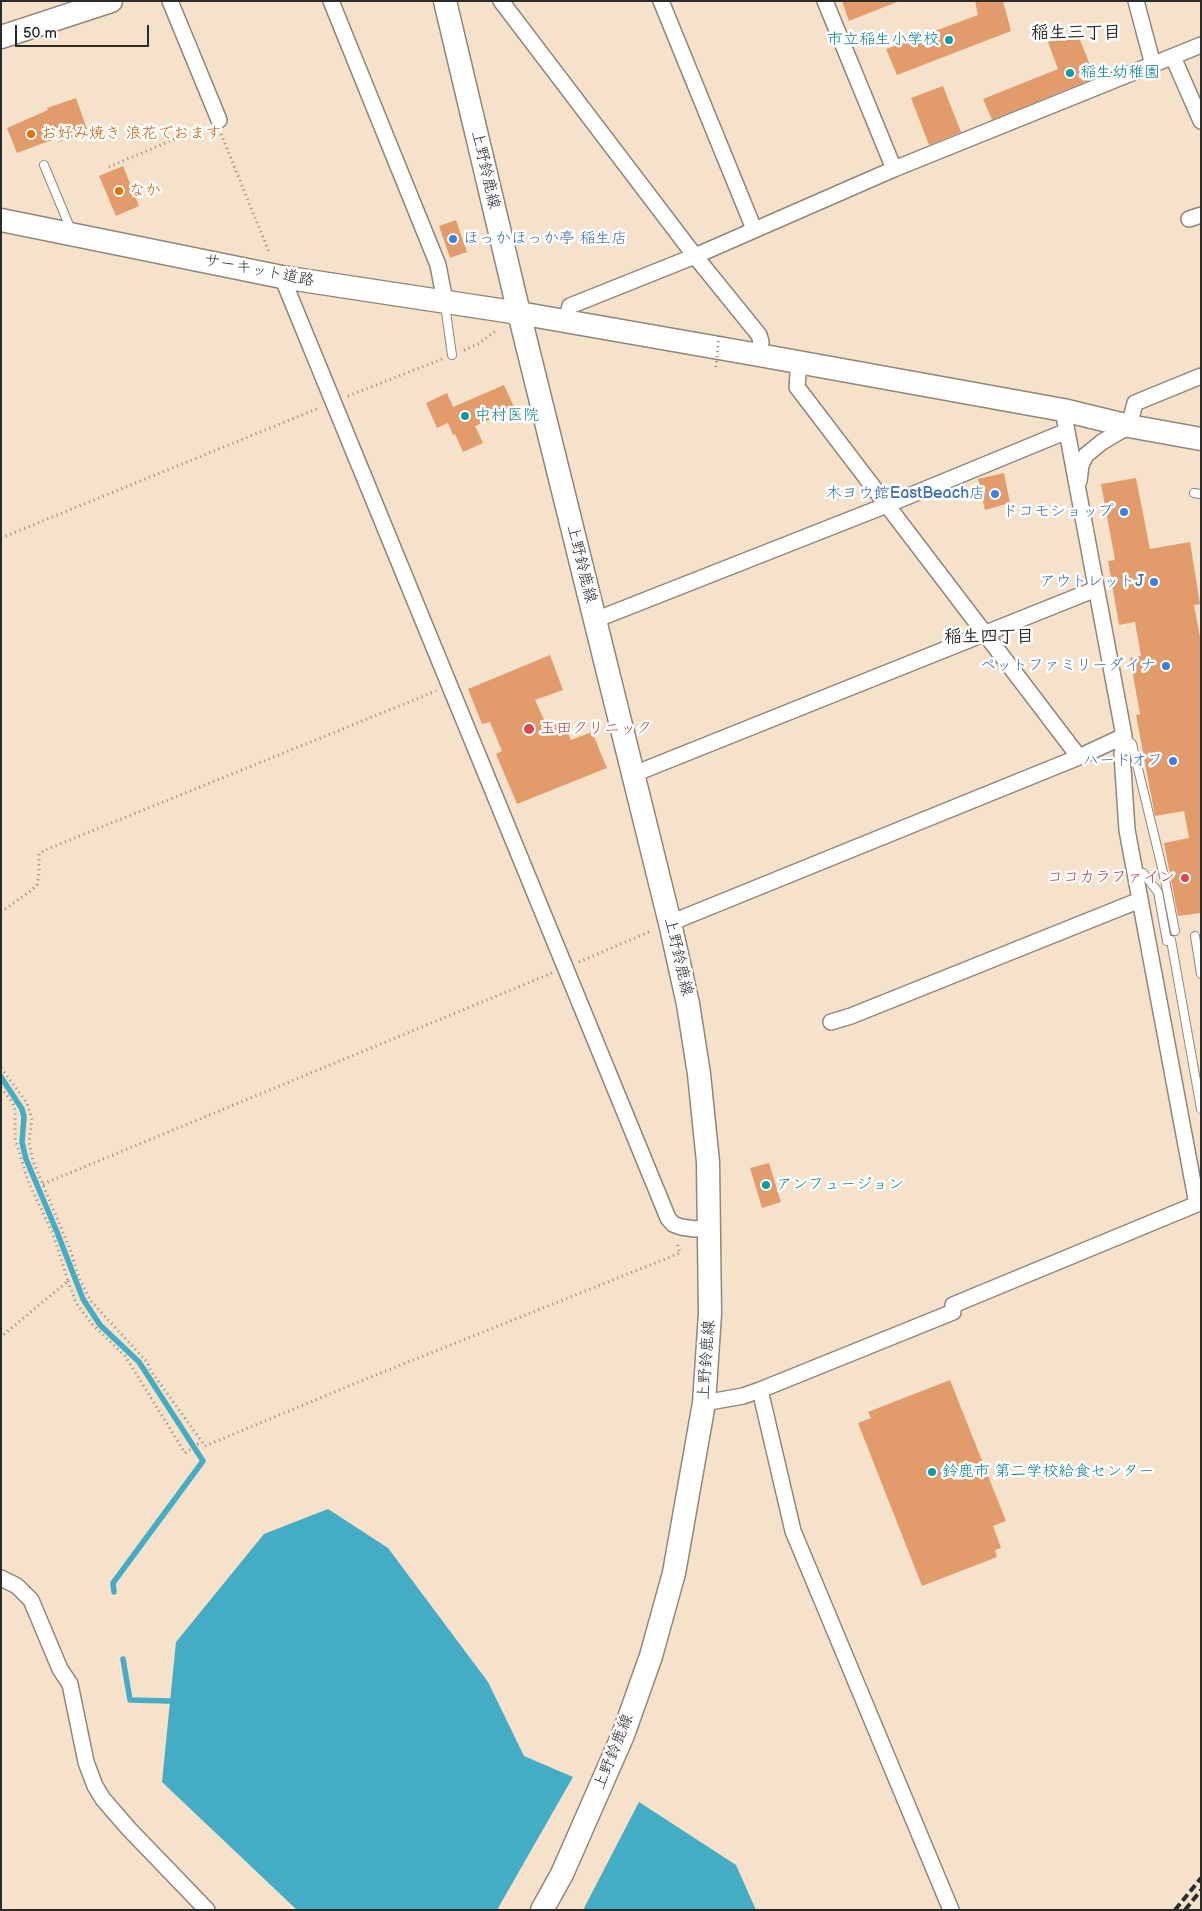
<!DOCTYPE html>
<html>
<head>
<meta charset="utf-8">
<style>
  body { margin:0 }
  #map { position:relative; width:1202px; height:1911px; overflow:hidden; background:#f6e2ca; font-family:"Balsamiq Sans",sans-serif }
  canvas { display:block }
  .frame { position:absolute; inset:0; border:2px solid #2b2b2b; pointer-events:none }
  .scale { position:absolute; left:15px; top:25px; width:134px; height:22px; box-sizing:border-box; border:2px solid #2b2b2b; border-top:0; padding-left:6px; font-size:15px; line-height:18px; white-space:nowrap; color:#2b2b2b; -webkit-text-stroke:4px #fff; paint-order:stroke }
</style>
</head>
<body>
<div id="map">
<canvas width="1202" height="1911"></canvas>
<div class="frame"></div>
<div class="scale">50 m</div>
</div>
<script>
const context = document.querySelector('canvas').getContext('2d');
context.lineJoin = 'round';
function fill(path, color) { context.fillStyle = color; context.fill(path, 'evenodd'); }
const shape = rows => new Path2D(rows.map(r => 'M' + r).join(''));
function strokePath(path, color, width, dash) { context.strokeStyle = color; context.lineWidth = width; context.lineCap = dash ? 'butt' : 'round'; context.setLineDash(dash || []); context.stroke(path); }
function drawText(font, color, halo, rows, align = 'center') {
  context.font = font + ' "Balsamiq Sans","Klee One",sans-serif'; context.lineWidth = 5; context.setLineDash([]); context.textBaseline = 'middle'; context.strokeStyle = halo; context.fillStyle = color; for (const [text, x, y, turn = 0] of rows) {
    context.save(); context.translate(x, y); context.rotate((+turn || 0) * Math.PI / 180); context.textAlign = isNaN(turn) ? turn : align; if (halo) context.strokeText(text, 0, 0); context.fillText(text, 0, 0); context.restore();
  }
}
const water = shape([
  [328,1509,388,1548,488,1682,524,1756,573,1777,497,1910,297,1910,162,1782,176,1642,264,1534],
  [639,1802,736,1865,756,1910,583,1910]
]);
const stream = shape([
  [1,1077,22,1109,24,1117,22,1142,26,1159,57,1232,83,1299,100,1325,139,1362,203,1461,113,1583,114,1592],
  [123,1659,130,1700,170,1701]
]);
const building = shape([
  [842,1,897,1,897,2,849,21],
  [975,1,1003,1,1011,31,897,75,886,49,978,15],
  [1077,32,1095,78,992,120,983,99,1058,69,1048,42],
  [943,86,961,132,929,145,911,98],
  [76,98,88,132,58,142,57,138,17,153,7,128,48,110,47,108],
  [123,166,139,206,116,216,99,176],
  [456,220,467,252,450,258,439,226],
  [504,385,515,409,475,426,483,443,463,452,455,434,453,435,448,423,437,428,426,403,447,393,453,407],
  [1004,473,1010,503,985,510,978,479],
  [1136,478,1150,549,1190,542,1200,604,1194,605,1201,642,1201,913,1178,916,1164,843,1189,838,1184,811,1155,816,1136,715,1140,714,1130,658,1141,656,1135,622,1119,625,1108,561,1115,560,1101,484],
  [550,655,563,690,535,700,547,726,562,720,571,740,592,732,607,768,517,804,496,754,502,751,490,722,482,724,468,689],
  [769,1163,781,1202,762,1208,750,1168],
  [950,1380,1006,1521,993,1526,1001,1548,995,1550,997,1557,922,1586,858,1423,871,1418,868,1412]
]);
const path = shape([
  [221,134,269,252],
  [109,167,205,126],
  [464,350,478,344,497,330],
  [348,396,442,359],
  [1,538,319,408],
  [1,912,32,890,37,885,39,874,39,854,45,850,436,691],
  [579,962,651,931],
  [1,1068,27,1103,32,1120,29,1143,33,1161,70,1249,79,1278,90,1300,147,1362,151,1371,205,1446,356,1383,680,1253,677,1243],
  [1,1088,13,1103,15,1110,15,1138,28,1181,53,1234,68,1281,3,1335,1,1333],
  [43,1184,552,973],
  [68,1281,76,1303,93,1325,125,1356,185,1453,201,1442]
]);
const lane = shape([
  [44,165,71,230],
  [445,305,452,355],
  [1194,493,1201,494],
  [1124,736,1132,744,1165,880,1175,931],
  [1135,872,1143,873,1158,892,1167,941],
  [1195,936,1201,974],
  [1171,940,1201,1109]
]);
const street = shape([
  [170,1,219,120],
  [331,1,438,265,445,301],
  [501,1,695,256,759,335,761,342,759,355],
  [661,1,754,229],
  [825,1,894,169],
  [1136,1,1153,65],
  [1173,57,1201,121],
  [1189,219,1201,215],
  [282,277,668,1218,673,1224,681,1227,695,1229,710,1227],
  [566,321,570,306,695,256,894,169,1201,45],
  [799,362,797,387,1079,757],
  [1079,481,1081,465,1086,455,1102,442,1129,426,1135,403,1201,376],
  [595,620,887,505,1067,431],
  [634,774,1096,589],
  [670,923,1079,757,1124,736],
  [831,1022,851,1016,1140,900],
  [760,1390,953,1312,953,1305,1197,1204,1127,830,1122,754,1124,736,1063,410],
  [704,1403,743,1396,760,1390,793,1531,951,1910],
  [1,1578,17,1586,31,1600,60,1669,70,1684,86,1762,95,1786,103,1799,129,1829,207,1910]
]);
const secondary = shape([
  [445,1,519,313,670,923,688,1004,699,1074,708,1162,710,1314,704,1403,674,1573,651,1656,623,1735,562,1874,542,1910],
  [1,37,111,1],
  [1,220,282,277,519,313,759,355,1063,410,1129,426,1201,439]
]);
const rail = shape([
  [1175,1910,1201,1878],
  [1185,1910,1201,1890]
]);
const pathBridge = shape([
  [716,367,719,335]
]);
const markers = [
  [949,40,5,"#0f9aa8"],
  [1070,73,5,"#0f9aa8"],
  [31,134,5,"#e8710a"],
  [119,191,5,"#e8710a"],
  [453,239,5,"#3f7fe0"],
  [465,416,5,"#0f9aa8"],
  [995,494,5,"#3f7fe0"],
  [1124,512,5,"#3f7fe0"],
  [1154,582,5,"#3f7fe0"],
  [1166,666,5,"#3f7fe0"],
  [529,729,6,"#e0444e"],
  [1173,761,5,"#3f7fe0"],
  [1185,878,5,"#e0444e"],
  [766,1185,5,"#0f9aa8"],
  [932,1472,5,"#0f9aa8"]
];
const cultureNames = [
  ["市立稲生小学校",939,40,"right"],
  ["稲生幼稚園",1080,73],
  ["中村医院",475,416],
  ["アンフュージョン",776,1185],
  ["鈴鹿市 第二学校給食センター",942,1472]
];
const foodNames = [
  ["お好み焼き 浪花でおます",41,134],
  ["なか",129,191]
];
const streetNames = [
  ["上野鈴鹿線",485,170,77],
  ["サーキット道路",259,271,11],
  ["上野鈴鹿線",581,564,76],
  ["上野鈴鹿線",678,957,77],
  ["上野鈴鹿線",707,1360,-86],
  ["上野鈴鹿線",614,1752,-68]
];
const shopNames = [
  ["ほっかほっか亭 稲生店",463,239,"left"],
  ["木ヨウ館EastBeach店",985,494],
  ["ドコモショップ",1114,512],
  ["アウトレットJ",1144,582],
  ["ペットファミリーダイナ",1156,666],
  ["ハードオフ",1163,761]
];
const healthNames = [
  ["玉田クリニック",540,729],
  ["ココカラファイン",1175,878,"right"]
];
const neighbourhoodNames = [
  ["稲生三丁目",1076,33],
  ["稲生四丁目",989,637]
];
fill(water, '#44acc4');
strokePath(stream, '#44acc4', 5.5);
fill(building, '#e29c6b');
strokePath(lane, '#90867a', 10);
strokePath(street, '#90867a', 18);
strokePath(secondary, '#90867a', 25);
strokePath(path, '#90867a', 3, [1, 4]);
strokePath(lane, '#fff', 8);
strokePath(street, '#fff', 15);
strokePath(secondary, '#fff', 22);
strokePath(rail, '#2b2b2b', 4, [8, 4]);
strokePath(pathBridge, '#90867a', 3, [1, 4]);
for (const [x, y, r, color] of markers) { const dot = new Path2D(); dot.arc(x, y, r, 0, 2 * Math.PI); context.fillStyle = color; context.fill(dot); strokePath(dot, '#fff', 2); }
drawText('16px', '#0d838f', '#fff', cultureNames, 'left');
drawText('16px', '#c56008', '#fff', foodNames, 'left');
drawText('16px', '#2b2b2b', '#fff', streetNames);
drawText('16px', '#366cbe', '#fff', shopNames, 'right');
drawText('16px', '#be3a42', '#fff', healthNames, 'left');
drawText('bold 18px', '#2b2b2b', '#fff', neighbourhoodNames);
</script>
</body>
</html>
